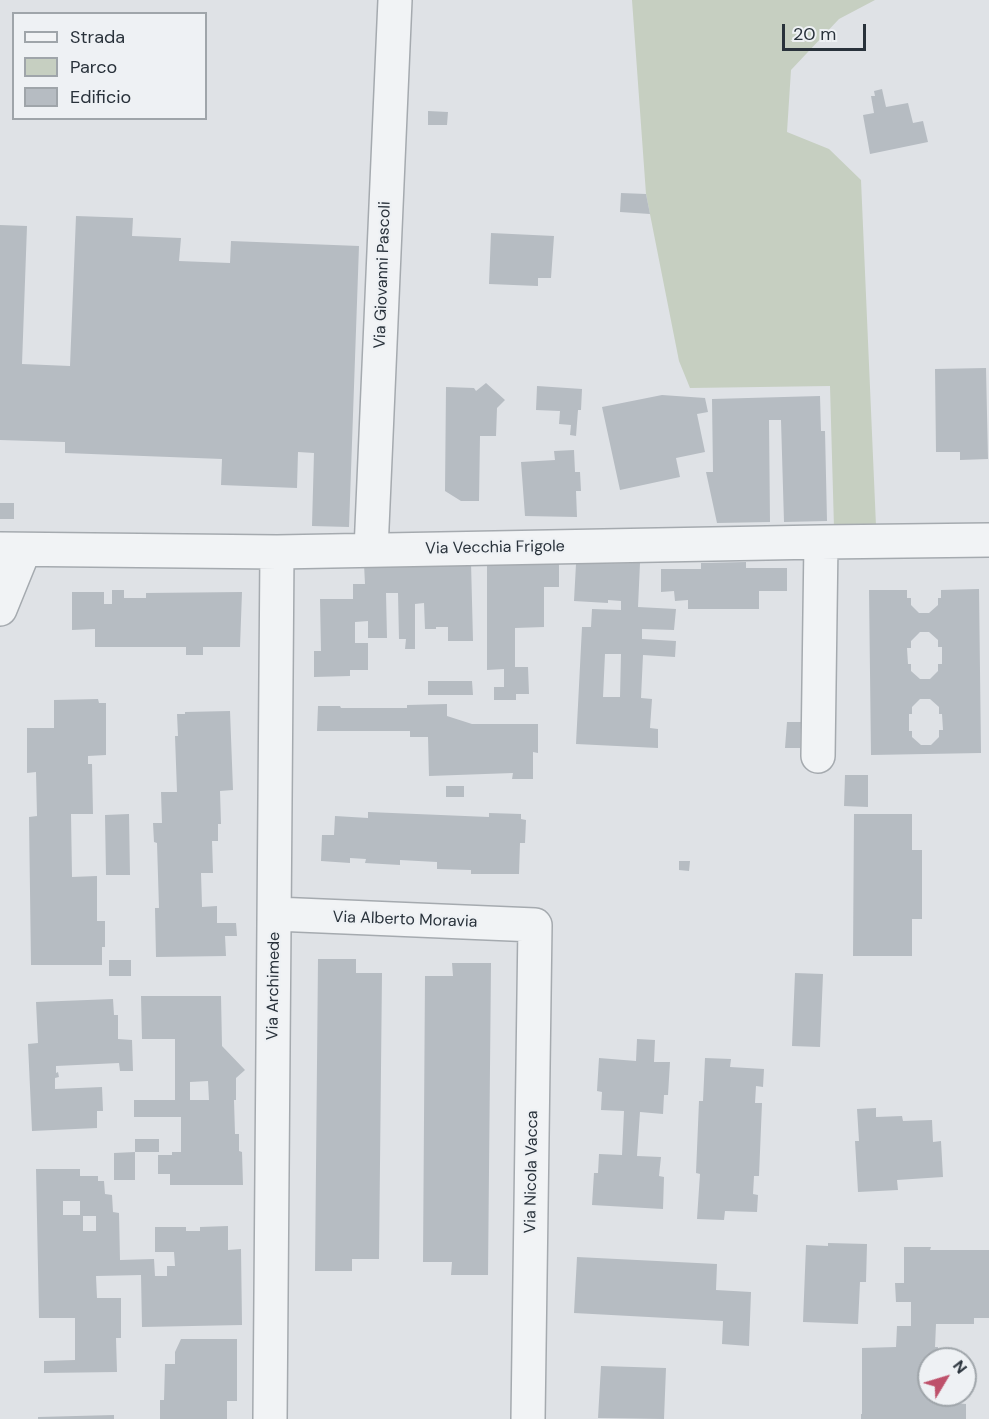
<!DOCTYPE html>
<html>
<head>
<meta charset="utf-8">
<style>
  body { margin:0 }
  #map { position:relative; width:989px; height:1419px; overflow:hidden; background:#dfe2e6; font-family:"DM Sans",sans-serif }
  canvas { display:block }
  .legend { position:absolute; left:12px; top:12px; width:195px; height:108px; box-sizing:border-box; background:#eef1f4; border:2px solid #9fa5aa; margin:0; padding:8px 10px; list-style:none; font-size:18px; color:#29323b }
  .legend li { display:flex; align-items:center; gap:12px; height:30px }
  .legend b { width:30px; border:2px solid #9fa5aa }
  .north { position:absolute; left:917px; top:1347px; width:60px; height:60px; box-sizing:border-box; background:#eef1f4; border:2px solid #9fa5aa; border-radius:50%; rotate:52deg; font-size:16px; font-weight:700; line-height:24px; text-align:center; color:#29323b }
  .north::after { content:''; display:block; margin:auto; width:21px; height:27px; background:#be516b; clip-path:polygon(50% 0,100% 100%,50% 72%,0 100%) }
  .scale { position:absolute; left:782px; top:24px; width:84px; height:27px; box-sizing:border-box; border:3px solid #29323b; border-top:0; padding-left:8px; font-size:18px; line-height:21px; white-space:nowrap; color:#29323b; -webkit-text-stroke:4px #eef1f4; paint-order:stroke }
</style>
</head>
<body>
<div id="map">
<canvas width="989" height="1419"></canvas>
<ul class="legend">
<li><b style="height:8px;background:#f1f3f5"></b>Strada</li>
<li><b style="height:16px;background:#c6cfc1"></b>Parco</li>
<li><b style="height:16px;background:#b6bcc2"></b>Edificio</li>
</ul>
<div class="north">N</div>
<div class="scale">20 m</div>
</div>
<script>
const context = document.querySelector('canvas').getContext('2d');
context.lineJoin = 'round';
function fill(path, color) { context.fillStyle = color; context.fill(path, 'evenodd'); }
const shape = rows => new Path2D(rows.map(r => 'M' + r).join(''));
function strokePath(path, color, width, dash) { context.strokeStyle = color; context.lineWidth = width; context.lineCap = dash ? 'butt' : 'round'; context.setLineDash(dash || []); context.stroke(path); }
function drawText(font, color, halo, rows, align = 'center') {
  context.font = font + ' "DM Sans",sans-serif'; context.lineWidth = 4.5; context.setLineDash([]); context.textBaseline = 'middle'; context.strokeStyle = halo; context.fillStyle = color; for (const [text, x, y, turn = 0] of rows) {
    context.save(); context.translate(x, y); context.rotate((+turn || 0) * Math.PI / 180); context.textAlign = isNaN(turn) ? turn : align; if (halo) context.strokeText(text, 0, 0); context.fillText(text, 0, 0); context.restore();
  }
}
const green = shape([
  [632,0,875,0,839,19,791,70,787,132,829,149,861,180,876,526,834,528,830,386,690,388,679,361,646,194]
]);
const building = shape([
  [882,89,886,107,908,103,913,123,923,121,928,142,870,154,863,115,874,113,871,96,875,96,874,91],
  [428,111,448,112,447,125,428,125],
  [621,193,646,194,650,214,620,212],
  [76,216,133,218,132,236,181,238,179,261,230,263,231,241,359,246,349,527,312,526,314,453,298,452,297,488,221,485,222,459,65,453,65,442,0,440,0,225,27,226,22,364,70,366],
  [491,233,554,236,551,278,538,278,538,286,489,284],
  [986,368,988,459,960,460,960,452,936,452,935,369],
  [486,383,505,400,497,408,496,436,480,436,479,501,461,501,445,491,446,387,474,388,476,391],
  [537,386,582,389,581,410,578,410,576,436,570,435,571,425,559,424,560,411,536,410],
  [662,395,705,398,708,412,697,414,705,452,676,458,680,477,620,490,602,407],
  [820,396,821,431,825,431,827,521,784,522,781,420,769,420,770,522,717,523,706,472,713,472,712,399],
  [574,450,575,472,580,472,581,491,576,491,577,517,525,516,521,462,555,460,554,451],
  [0,503,14,503,14,519,0,519],
  [471,562,473,641,448,641,448,627,436,627,436,629,425,629,424,603,415,604,415,649,405,649,406,639,399,639,398,593,386,593,387,638,368,638,368,621,355,622,355,643,368,643,368,670,350,670,350,676,314,677,314,651,321,651,320,599,353,599,353,584,365,584,364,564],
  [487,562,559,562,559,587,544,587,544,627,515,628,515,667,528,667,529,694,516,694,516,700,494,700,494,687,504,687,504,669,487,670],
  [746,562,746,568,787,568,787,591,759,591,759,609,688,609,688,600,675,601,674,591,661,592,661,569,701,569,701,563],
  [640,563,638,607,676,609,674,630,642,629,642,639,676,641,675,657,643,655,641,698,652,699,650,728,658,729,658,748,576,744,582,627,591,627,592,609,621,610,621,601,608,600,608,603,574,601,576,564],
  [605,654,621,654,620,697,603,697],
  [979,589,981,753,871,755,869,590,907,590,907,598,911,598,911,605,919,613,929,613,938,605,938,598,941,598,941,590],
  [920,632,929,632,938,640,938,647,942,647,942,664,938,664,938,671,930,679,920,679,911,671,911,664,908,664,907,648,911,648,911,641],
  [920,699,930,699,939,707,939,714,942,714,943,730,939,730,939,737,931,745,921,745,912,737,912,731,909,731,909,714,912,714,912,707],
  [112,590,124,590,124,598,146,598,146,593,242,592,240,647,203,647,203,655,186,655,186,647,95,647,95,629,72,630,72,592,104,592,104,604,112,604],
  [428,681,472,681,473,695,428,695],
  [98,699,99,703,106,703,106,755,88,756,88,764,92,764,93,814,71,814,72,877,97,876,97,921,105,921,105,947,102,947,102,965,31,965,29,817,37,816,36,772,27,773,27,728,54,728,54,700],
  [447,704,447,716,472,724,538,724,538,753,533,752,533,779,512,779,513,773,429,776,428,737,410,737,410,731,317,731,318,706,340,706,341,708,407,708,407,705],
  [230,711,233,790,220,791,221,824,218,824,218,841,212,841,213,873,201,873,202,907,217,906,217,923,236,923,237,936,225,936,226,956,156,957,155,908,159,908,157,843,154,842,153,823,162,823,161,792,177,792,175,736,178,736,177,714,185,714,185,712],
  [787,722,801,722,800,748,785,748],
  [845,775,868,775,868,807,844,806],
  [446,786,464,786,464,797,446,797],
  [368,812,489,817,489,813,521,814,521,819,526,820,525,843,520,843,519,874,471,874,471,870,437,869,437,862,400,860,400,865,365,863,366,859,350,858,350,863,321,861,322,835,334,835,335,816,368,818],
  [129,814,130,875,106,875,105,815],
  [854,814,912,814,912,850,922,850,922,919,912,919,912,956,853,956],
  [679,861,690,861,689,871,679,870],
  [318,959,356,959,356,973,382,973,379,1259,352,1259,352,1271,315,1271],
  [109,960,131,960,131,976,109,976],
  [452,963,491,963,488,1275,451,1275,452,1262,423,1262,425,976,453,976],
  [795,973,823,974,820,1047,792,1046],
  [141,996,221,996,222,1046,245,1070,236,1078,236,1100,234,1100,235,1134,239,1134,239,1151,242,1152,243,1185,170,1185,170,1174,158,1174,158,1155,172,1155,172,1152,181,1152,181,1117,134,1117,134,1100,175,1100,175,1039,142,1039],
  [208,1081,209,1100,190,1100,190,1082],
  [113,999,114,1015,118,1015,118,1039,132,1040,133,1071,120,1071,119,1063,56,1066,56,1073,58,1072,59,1077,55,1078,55,1089,102,1087,103,1111,97,1111,97,1128,32,1131,28,1044,38,1043,36,1002],
  [637,1039,655,1040,654,1062,670,1062,668,1095,664,1095,663,1114,640,1112,637,1156,661,1157,659,1176,664,1177,663,1209,592,1205,594,1173,598,1173,599,1154,622,1155,624,1111,601,1110,602,1092,597,1091,599,1058,636,1061],
  [705,1058,731,1059,730,1067,764,1069,763,1087,756,1086,755,1103,762,1103,759,1176,754,1176,753,1194,758,1195,757,1212,725,1211,724,1220,697,1219,700,1174,696,1173,699,1101,703,1101],
  [876,1108,876,1117,902,1116,903,1121,932,1120,933,1142,941,1141,943,1177,897,1180,898,1190,858,1192,855,1141,859,1141,857,1109],
  [135,1139,159,1139,159,1152,135,1152],
  [135,1152,135,1180,114,1180,114,1153],
  [36,1169,80,1169,80,1176,98,1176,98,1181,104,1181,105,1194,112,1195,113,1212,119,1213,120,1260,154,1259,155,1276,167,1276,167,1266,175,1266,174,1252,155,1252,155,1227,186,1227,186,1231,200,1231,200,1227,228,1226,228,1250,241,1249,242,1325,142,1327,141,1275,96,1276,97,1298,121,1298,121,1338,116,1338,117,1372,44,1373,44,1361,75,1360,75,1318,39,1318],
  [63,1201,80,1201,80,1215,63,1215],
  [83,1216,96,1216,96,1231,83,1231],
  [828,1243,867,1244,866,1282,860,1282,858,1324,803,1322,806,1245,828,1246],
  [904,1247,931,1247,930,1250,989,1250,989,1318,974,1318,974,1324,936,1324,935,1347,938,1347,938,1359,929,1359,929,1395,954,1395,954,1403,966,1404,966,1419,861,1419,861,1414,862,1414,862,1348,896,1347,897,1326,911,1326,911,1302,896,1302,895,1283,904,1283],
  [577,1257,717,1264,716,1290,751,1292,749,1346,722,1344,723,1321,574,1313],
  [181,1339,237,1339,237,1401,227,1401,227,1419,160,1419,160,1400,164,1400,165,1364,175,1364,175,1352],
  [601,1366,666,1368,664,1419,598,1418],
  [114,1415,114,1419,38,1419,38,1417]
]);
const minor = shape([
  [0,549,277,552,821,542,989,540],
  [371,550,395,0],
  [0,609,24,550],
  [818,756,821,542],
  [275,914,535,925,528,1419],
  [270,1419,277,552]
]);
const streetNames = [
  ["Via Giovanni Pascoli",383,275,-88],
  ["Via Vecchia Frigole",495,548,-1],
  ["Via Alberto Moravia",405,920,2],
  ["Via Archimede",274,986,-89],
  ["Via Nicola Vacca",532,1172,-89]
];
fill(green, '#c6cfc1');
fill(building, '#b6bcc2');
strokePath(minor, '#a5aaaf', 36);
strokePath(minor, '#f1f3f5', 33);
drawText('16px', '#29323b', '#eef1f4', streetNames);
</script>
</body>
</html>
